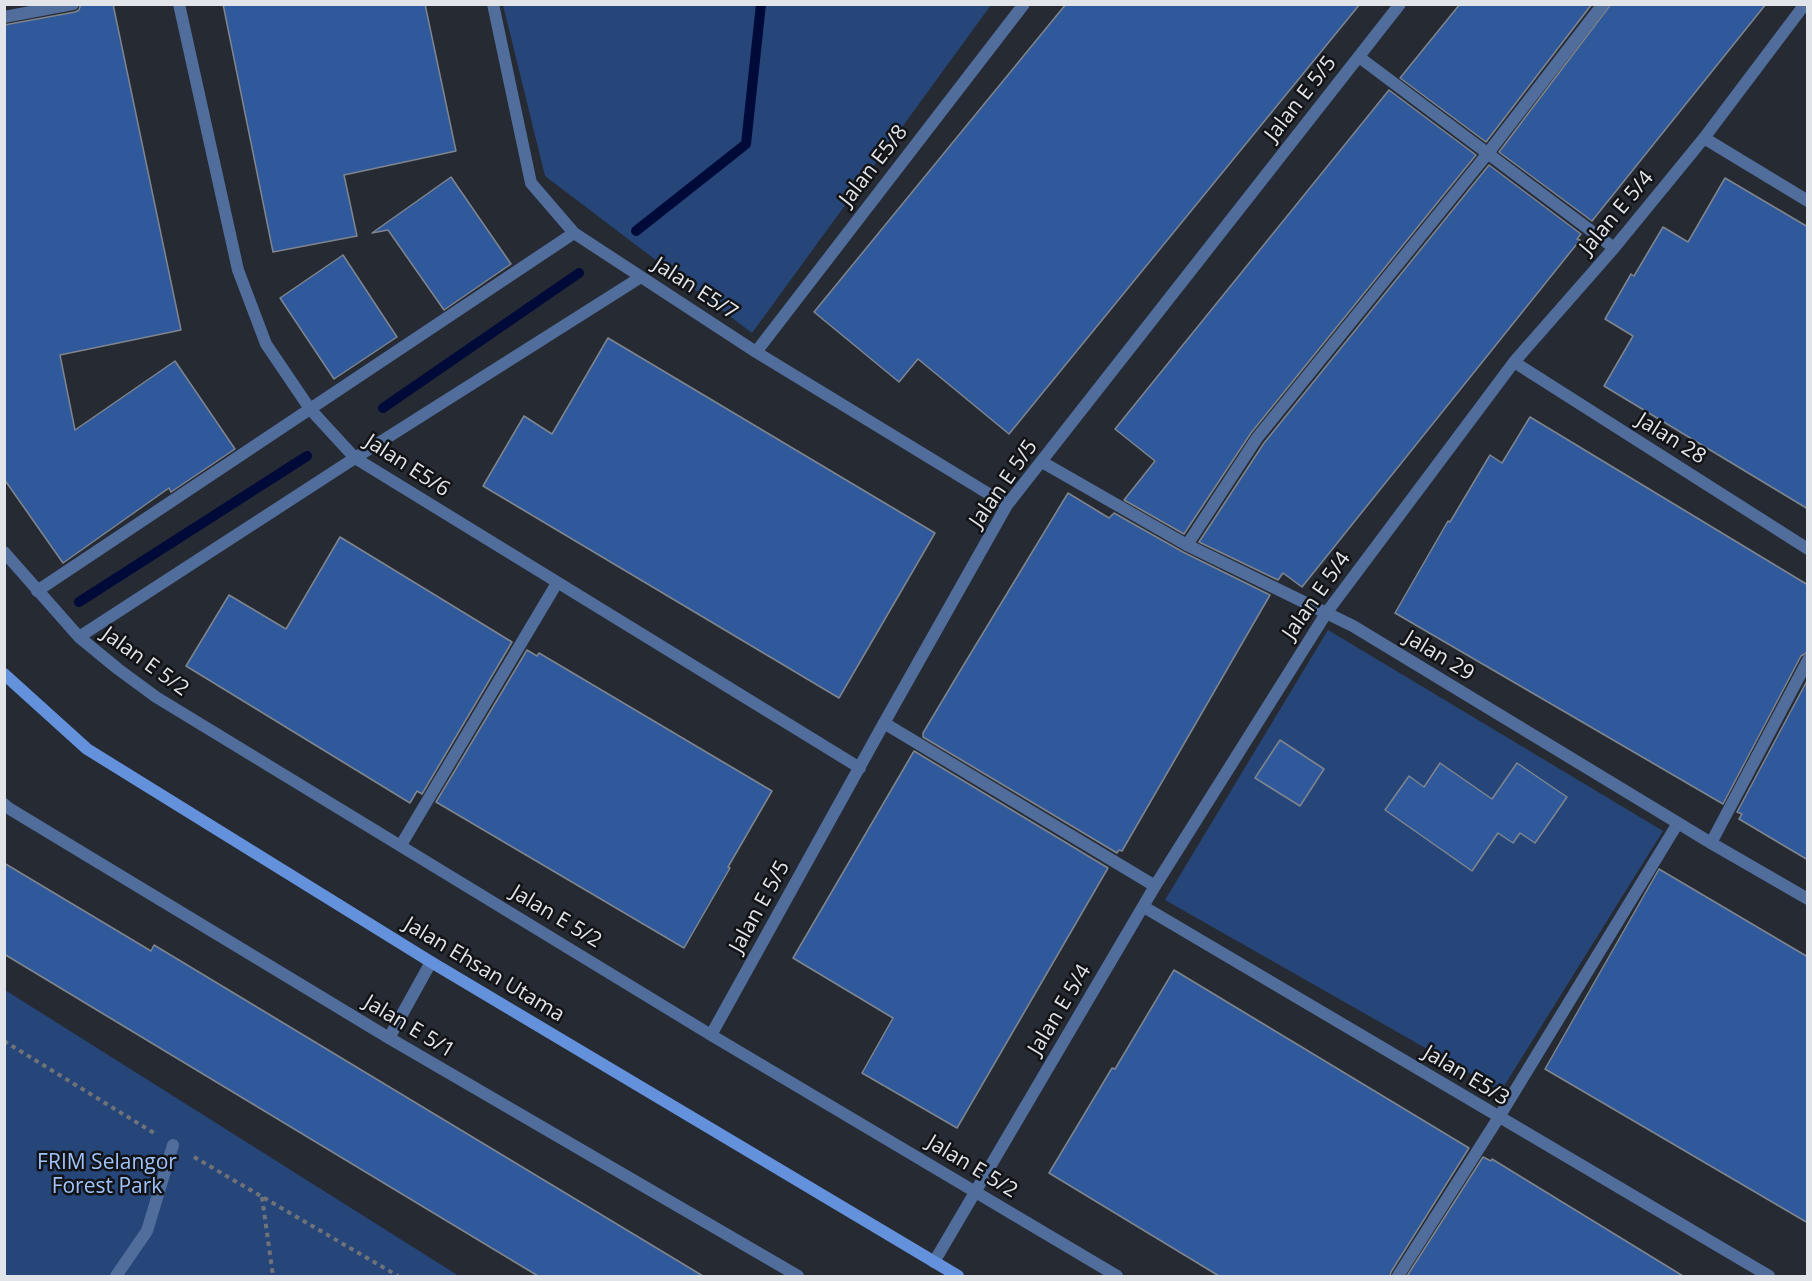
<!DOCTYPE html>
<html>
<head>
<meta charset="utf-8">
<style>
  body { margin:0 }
  #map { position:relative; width:1812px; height:1281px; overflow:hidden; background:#262a32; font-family:"Open Sans",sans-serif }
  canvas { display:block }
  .frame { position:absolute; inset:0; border:6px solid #e1e4e9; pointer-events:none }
</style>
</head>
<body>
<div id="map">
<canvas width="1812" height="1281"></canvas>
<div class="frame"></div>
</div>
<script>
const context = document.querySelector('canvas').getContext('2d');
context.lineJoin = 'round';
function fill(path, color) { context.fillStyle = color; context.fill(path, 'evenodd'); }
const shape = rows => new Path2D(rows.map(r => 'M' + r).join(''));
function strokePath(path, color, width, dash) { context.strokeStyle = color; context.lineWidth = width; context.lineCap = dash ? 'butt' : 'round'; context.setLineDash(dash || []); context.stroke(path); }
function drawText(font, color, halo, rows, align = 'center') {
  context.font = font + ' "Open Sans",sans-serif'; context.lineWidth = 5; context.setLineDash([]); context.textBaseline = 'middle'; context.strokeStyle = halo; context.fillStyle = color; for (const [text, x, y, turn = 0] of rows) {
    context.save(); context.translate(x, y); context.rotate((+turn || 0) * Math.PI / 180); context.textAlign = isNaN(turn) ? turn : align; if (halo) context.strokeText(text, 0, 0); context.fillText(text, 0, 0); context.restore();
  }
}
const green = shape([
  [503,5,503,4,991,5,752,333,545,176],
  [1328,630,1663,831,1501,1091,1165,900],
  [5,990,459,1276,5,1276]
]);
const stream = shape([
  [636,231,746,144,761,4],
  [383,408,579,273],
  [79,602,307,456]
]);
const building = shape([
  [81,4,113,4,181,330,60,355,75,430,175,361,235,449,171,492,169,488,63,563,4,479,4,25,75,12,79,10,81,4],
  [223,4,425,4,456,151,344,175,357,236,273,252,223,4],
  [1066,4,1360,4,1009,434,918,359,899,382,814,312,1066,4],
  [1460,4,1592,4,1486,142,1400,78,1460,4],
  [1611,4,1766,4,1592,221,1499,152,1611,4],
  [1389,90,1476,155,1251,433,1184,534,1124,500,1155,461,1115,429,1389,90],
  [1489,165,1581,234,1577,239,1580,240,1302,587,1283,573,1278,580,1199,542,1264,443,1489,165],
  [451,177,511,264,444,310,388,230,372,233,451,177],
  [1725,178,1808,227,1808,509,1604,386,1633,336,1605,319,1631,274,1634,276,1663,227,1688,242,1725,178],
  [343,255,397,337,334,379,280,298,343,255],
  [608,338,935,533,839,698,483,486,524,416,552,434,608,338],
  [1530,417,1808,585,1808,652,1801,656,1723,804,1395,613,1448,521,1450,522,1490,455,1502,463,1530,417],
  [1068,493,1109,518,1114,513,1183,552,1270,595,1122,851,1119,850,1117,853,923,737,923,733,960,671,1068,493],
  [340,537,512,642,422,794,417,791,410,803,186,666,229,595,286,629,340,537],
  [527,650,537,656,539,653,772,791,728,867,730,868,684,948,436,802,527,650],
  [1808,679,1808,860,1739,819,1742,814,1737,812,1808,679],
  [1280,740,1324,769,1300,806,1255,778,1280,740],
  [914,751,1108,868,957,1128,862,1073,893,1018,793,958,914,751],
  [1440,763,1492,799,1517,763,1567,797,1535,843,1520,833,1513,843,1498,833,1472,871,1385,810,1409,776,1424,787,1440,763],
  [4,863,151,951,154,945,703,1276,538,1276,4,954,4,863],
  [1659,869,1808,957,1808,1223,1545,1069,1659,869],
  [1174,970,1469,1148,1391,1272,1390,1276,1219,1276,1049,1173,1112,1068,1115,1069,1174,970],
  [1483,1157,1491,1161,1492,1159,1683,1276,1407,1276,1483,1157]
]);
const path = shape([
  [4,1041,154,1133],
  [194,1157,398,1276],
  [262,1197,273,1276]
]);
const lane = shape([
  [4,17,73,4],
  [1187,545,1257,438,1488,153,1603,4],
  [884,723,1155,886],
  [1711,843,1808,660],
  [401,845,557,583],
  [116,1276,147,1231,173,1145],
  [1398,1276,1499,1117,1678,823]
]);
const street = shape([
  [179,4,238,270,266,344,310,409,355,458,860,768],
  [493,4,531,183,574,233,756,352,1007,505],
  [1359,57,1614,248],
  [1704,138,1808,201],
  [756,352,1024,4],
  [1514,362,1808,549],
  [1042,462,1187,545,1353,626,1711,843,1808,899],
  [4,552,79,637,118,669,156,697,711,1035,1117,1276],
  [37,591,574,233],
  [79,637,355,458,641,277],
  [4,804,10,809,389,1038,798,1276],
  [1144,907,1769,1276],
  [711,1035,884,723,1007,505,1400,4],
  [389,1038,431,962],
  [934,1262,1155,886,1327,612,1514,362,1614,248,1704,138,1805,4]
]);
const secondary = shape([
  [4,674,87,749,431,962,958,1276]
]);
const streetNames = [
  ["Jalan E 5/5",1301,99,-52],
  ["Jalan E5/8",874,166,-52],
  ["Jalan E 5/4",1617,213,-50],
  ["Jalan E5/7",695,289,33],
  ["Jalan 28",1671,439,32],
  ["Jalan E5/6",407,466,33],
  ["Jalan E 5/5",1004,484,-55],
  ["Jalan E 5/4",1317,596,-55],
  ["Jalan 29",1439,656,31],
  ["Jalan E 5/2",145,662,36],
  ["Jalan E 5/5",760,907,-61],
  ["Jalan E 5/2",556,917,31],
  ["Jalan Ehsan Utama",484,970,31],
  ["Jalan E 5/4",1060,1010,-59],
  ["Jalan E 5/1",409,1027,31],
  ["Jalan E5/3",1466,1076,31],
  ["Jalan E 5/2",972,1167,31]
];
const parkNames = [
  ["FRIM Selangor",107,1163],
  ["Forest Park",107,1187]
];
fill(green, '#264578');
strokePath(stream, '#000a39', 10);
fill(building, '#30599c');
strokePath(building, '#7f858e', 1.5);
strokePath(path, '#6f7279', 4, [4.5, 4.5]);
strokePath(lane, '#506d9b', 12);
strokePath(street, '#506d9b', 12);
strokePath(secondary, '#6491db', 12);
drawText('21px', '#e1e4e9', '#111316', streetNames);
drawText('21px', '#9fc2fb', '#111316', parkNames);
</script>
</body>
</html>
